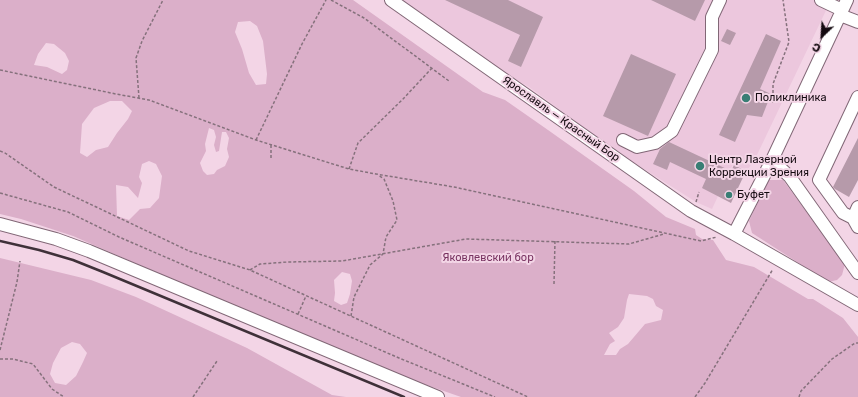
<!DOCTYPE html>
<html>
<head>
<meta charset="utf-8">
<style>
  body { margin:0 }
  #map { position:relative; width:858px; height:397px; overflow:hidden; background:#f3d5e6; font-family:Rubik,sans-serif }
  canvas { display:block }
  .north { position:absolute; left:802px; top:16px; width:40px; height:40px; -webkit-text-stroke:3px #f3d5e6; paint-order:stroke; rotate:205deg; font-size:11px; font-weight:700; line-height:16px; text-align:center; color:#140a10 }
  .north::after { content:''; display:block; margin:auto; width:14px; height:18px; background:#140a10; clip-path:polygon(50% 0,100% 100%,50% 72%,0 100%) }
</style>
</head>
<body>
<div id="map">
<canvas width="858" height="397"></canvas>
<div class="north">С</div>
</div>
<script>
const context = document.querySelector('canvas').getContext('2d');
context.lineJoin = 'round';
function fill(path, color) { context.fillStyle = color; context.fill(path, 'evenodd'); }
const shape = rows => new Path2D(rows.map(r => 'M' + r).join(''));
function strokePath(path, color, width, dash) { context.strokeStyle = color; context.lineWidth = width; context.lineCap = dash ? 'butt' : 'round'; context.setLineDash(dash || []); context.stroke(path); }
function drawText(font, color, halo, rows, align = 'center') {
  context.font = font + ' Rubik,sans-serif'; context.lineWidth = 4; context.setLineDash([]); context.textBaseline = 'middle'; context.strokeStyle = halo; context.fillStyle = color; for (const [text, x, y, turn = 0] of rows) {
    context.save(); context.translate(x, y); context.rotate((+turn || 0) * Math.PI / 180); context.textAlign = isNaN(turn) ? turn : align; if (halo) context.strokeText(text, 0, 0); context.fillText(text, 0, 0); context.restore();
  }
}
const built = shape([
  [401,0,831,0,756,157,747,171,733,164,712,209,696,202,617,152,529,87,499,70]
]);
const green = shape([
  [0,0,353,0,483,92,505,100,548,130,634,191,666,217,695,229,696,235,702,239,713,240,726,260,754,267,808,299,813,299,843,318,858,337,858,397,461,397,395,374,190,287,73,236,21,219,0,214],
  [250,21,257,26,263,41,267,74,266,84,256,85,249,73,242,49,235,32,238,22],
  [46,43,54,44,65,53,69,61,67,70,62,74,47,67,34,65,38,54],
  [110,101,122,101,132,111,128,119,117,133,108,147,96,150,87,157,80,153,82,124,94,108],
  [209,128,214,130,216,137,214,145,216,152,219,151,222,132,226,132,229,138,227,149,229,157,225,166,217,170,214,174,207,175,203,171,200,163,206,151,205,144],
  [149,161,156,164,162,176,159,198,150,208,140,209,129,220,117,216,116,185,128,187,138,198,142,183,139,177,142,164],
  [342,272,350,274,352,281,350,294,347,303,341,305,334,301,335,293,334,280],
  [629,294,647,296,653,299,656,306,663,310,661,320,645,324,628,344,620,349,616,355,604,355,610,344,615,341,609,333,618,327,624,318,627,300],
  [768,180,783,180,845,264,842,275,837,280,828,282,752,233,749,221],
  [0,258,91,280,136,297,247,348,332,395,346,397,0,397],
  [72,342,80,344,87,353,83,362,76,376,66,385,55,383,50,374,53,363,61,348]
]);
const building = shape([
  [445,0,508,0,543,17,521,67,508,61,520,35],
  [651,0,705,0,695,21],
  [727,29,736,33,730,45,721,41],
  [766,34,781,41,760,89,771,94,762,117,747,115,735,142,719,135],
  [631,54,676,74,648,136,603,116],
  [858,138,858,180,849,197,835,189,833,187],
  [669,142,731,171,734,165,746,171,731,203,702,188,706,179,670,162,667,170,653,164,660,149]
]);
const path = shape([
  [331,0,364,18,449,81],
  [0,70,116,94,149,100,256,140,349,169,376,174,454,187,701,241,717,237],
  [139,98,136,58,142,41,163,0],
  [773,103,773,84,789,42,783,0],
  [256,140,302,44,326,0],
  [0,151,5,153,54,187,189,251,250,270,528,397],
  [271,158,271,145],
  [349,169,358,143,403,99,432,68],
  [0,193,68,212,119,237,399,358,495,397],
  [696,202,699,192],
  [250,270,260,264,288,262,342,261,466,239,629,244,664,234],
  [554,284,555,240],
  [298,314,306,296],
  [351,316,354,297,370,265,383,254,386,237,397,220,393,201,384,179,378,175],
  [0,350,17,282,20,261],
  [0,359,13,359,33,364,52,389,64,397],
  [193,397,217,361],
  [695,397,705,383,773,269],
  [799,397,801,391,832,359,855,343,858,343]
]);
const minor = shape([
  [391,0,691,211,734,234,858,305],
  [821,0,842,10],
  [840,15,858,22],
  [623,140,637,147,655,143,672,131,712,50,712,17,720,0],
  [772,160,790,177,858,273],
  [858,207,853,218,858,227],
  [853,218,843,213,819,180,858,97],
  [0,224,56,239,89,251,438,397],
  [734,234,772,160,847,0]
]);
const rail = shape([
  [0,241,39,250,73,260,103,272,404,397]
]);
const markers = [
  [746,98,5,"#387e74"],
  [700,166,5,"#387e74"],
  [729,195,4,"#387e74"]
];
const poiNames = [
  ["Поликлиника",755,98],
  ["Центр Лазерной",709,160],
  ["Коррекции Зрения",709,173],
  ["Буфет",737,195]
];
const streetNames = [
  ["Ярославль — Красный Бор",561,119,35]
];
const parkNames = [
  ["Яковлевский бор",488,258]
];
fill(built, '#ecc7dd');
fill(green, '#dbafc9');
fill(building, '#b69aaa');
strokePath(minor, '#816776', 14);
strokePath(path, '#85717c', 1.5, [3, 2]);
strokePath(minor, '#fff', 12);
strokePath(rail, '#3f3139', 2.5);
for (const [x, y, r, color] of markers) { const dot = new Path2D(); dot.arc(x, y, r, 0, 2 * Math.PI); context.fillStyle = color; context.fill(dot); strokePath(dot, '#f3d5e6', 1.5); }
drawText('11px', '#140a10', '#f3d5e6', poiNames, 'left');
drawText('11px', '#140a10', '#f3d5e6', streetNames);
drawText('11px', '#783361', '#f3d5e6', parkNames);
</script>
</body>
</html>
